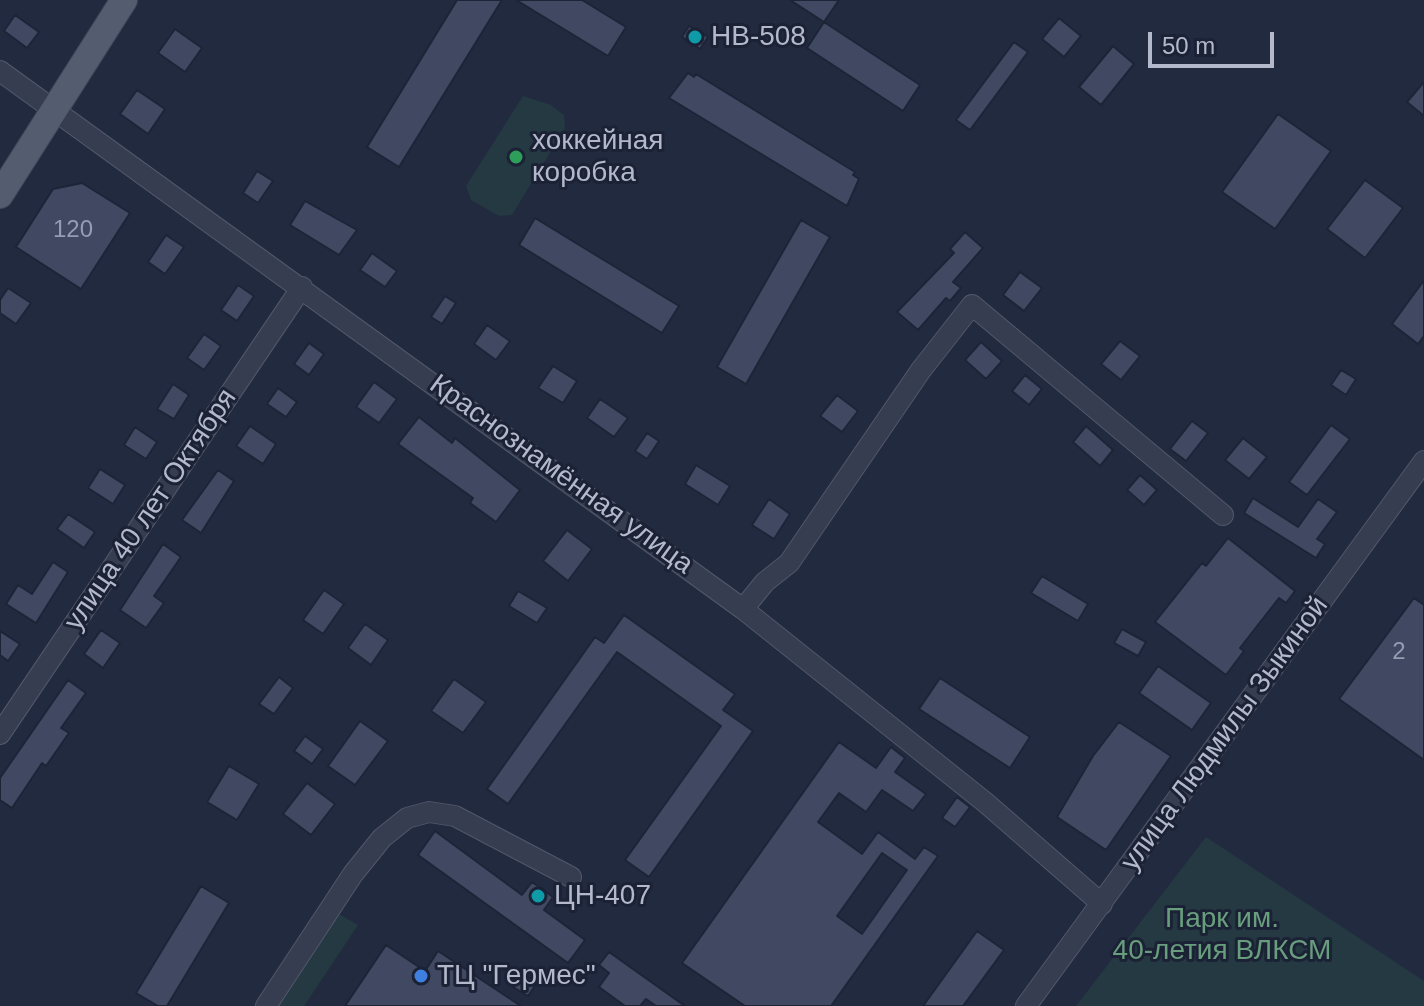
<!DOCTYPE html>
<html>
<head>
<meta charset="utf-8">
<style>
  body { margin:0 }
  #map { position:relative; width:1424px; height:1006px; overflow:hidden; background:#222a40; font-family:Helvetica,sans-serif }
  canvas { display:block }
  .scale { position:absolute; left:1148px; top:32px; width:126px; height:36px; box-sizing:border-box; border:4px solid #b3b8cb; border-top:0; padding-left:10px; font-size:24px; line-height:28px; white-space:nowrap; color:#b3b8cb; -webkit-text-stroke:6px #1c2235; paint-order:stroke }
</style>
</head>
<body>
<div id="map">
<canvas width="1424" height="1006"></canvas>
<div class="scale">50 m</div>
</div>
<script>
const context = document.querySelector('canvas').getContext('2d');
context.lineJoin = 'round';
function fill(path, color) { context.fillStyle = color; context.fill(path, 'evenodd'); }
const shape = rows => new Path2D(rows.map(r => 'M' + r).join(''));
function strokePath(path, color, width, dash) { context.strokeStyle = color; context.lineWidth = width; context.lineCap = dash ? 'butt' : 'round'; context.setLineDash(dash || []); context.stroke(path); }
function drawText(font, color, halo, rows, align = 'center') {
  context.font = font + ' Helvetica,sans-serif'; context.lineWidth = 6; context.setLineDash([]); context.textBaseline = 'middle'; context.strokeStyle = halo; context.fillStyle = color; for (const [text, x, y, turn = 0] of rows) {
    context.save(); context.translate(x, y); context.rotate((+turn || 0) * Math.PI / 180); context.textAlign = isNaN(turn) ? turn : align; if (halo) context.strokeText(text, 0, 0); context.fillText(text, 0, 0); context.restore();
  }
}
const green = shape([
  [523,96,551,105,564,115,565,128,512,215,499,216,471,200,466,186],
  [1206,837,1424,981,1424,1006,1076,1006],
  [339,914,358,925,304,1006,271,1006]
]);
const building = shape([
  [457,0,502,0,399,167,367,147,457,0],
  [516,0,582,0,626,27,608,56,516,0],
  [790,0,839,0,824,22,790,0],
  [15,15,39,32,27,48,4,31,15,15],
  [1059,18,1081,36,1064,57,1042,39,1059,18],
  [824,22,920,85,903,111,807,48,824,22],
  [689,26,708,37,700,49,682,37,689,26],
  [175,29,202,48,185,72,158,53,175,29],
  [1014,42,1028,52,970,130,956,120,1014,42],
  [1113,46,1134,64,1101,105,1079,87,1113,46],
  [688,73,694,77,696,74,855,172,853,175,859,179,847,206,669,98,688,73],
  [1424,82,1424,116,1407,102,1424,82],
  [137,90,165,109,148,134,120,114,137,90],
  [1278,114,1331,151,1275,229,1222,192,1278,114],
  [257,171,273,181,258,203,243,193,257,171],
  [1365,180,1403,208,1365,258,1327,229,1365,180],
  [82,183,130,213,81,289,16,247,53,189,82,183],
  [305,201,357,230,339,255,290,225,305,201],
  [535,218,679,306,662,333,519,245,535,218],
  [801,220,830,237,746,384,717,367,801,220],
  [965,232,983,248,953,282,961,288,950,301,946,298,918,330,897,312,954,253,950,249,965,232],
  [166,235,184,247,165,274,148,262,166,235],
  [372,253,397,271,385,287,360,270,372,253],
  [1020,272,1042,288,1024,311,1003,295,1020,272],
  [1424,280,1424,336,1418,344,1392,324,1424,280],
  [238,285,254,296,237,321,221,310,238,285],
  [8,288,31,303,16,324,0,313,0,300,8,288],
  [445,296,456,303,442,324,431,317,445,296],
  [487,325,510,341,496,360,474,344,487,325],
  [204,334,221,346,204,370,187,358,204,334],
  [1120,341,1140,356,1121,380,1101,364,1120,341],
  [981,342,1002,361,986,379,965,360,981,342],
  [309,343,324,354,309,375,294,364,309,343],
  [553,366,577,381,563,403,538,388,553,366],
  [1341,370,1356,379,1346,395,1331,385,1341,370],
  [1025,375,1042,389,1029,405,1012,391,1025,375],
  [374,382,397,399,379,423,356,407,374,382],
  [173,384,189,395,174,419,157,409,173,384],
  [278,388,297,402,286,417,267,404,278,388],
  [837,395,858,411,842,432,820,416,837,395],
  [600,399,628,418,614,437,587,418,600,399],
  [419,417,452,443,455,438,520,490,496,522,470,503,473,498,398,444,419,417],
  [1192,421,1208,433,1186,461,1170,449,1192,421],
  [1331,425,1350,439,1307,495,1289,482,1331,425],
  [250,426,276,444,263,464,236,446,250,426],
  [1086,426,1113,450,1100,466,1073,442,1086,426],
  [135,427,157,442,146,459,124,445,135,427],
  [647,433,659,441,647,459,635,451,647,433],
  [1243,438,1267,457,1249,479,1225,460,1243,438],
  [696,465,730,486,718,505,685,484,696,465],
  [100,469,125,485,113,504,88,488,100,469],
  [218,470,234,481,201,533,182,520,218,470],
  [1140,475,1157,490,1144,505,1127,490,1140,475],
  [1253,498,1298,527,1318,499,1337,512,1317,539,1325,544,1316,558,1244,513,1253,498],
  [769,499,790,514,774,539,752,525,769,499],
  [68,514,95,532,84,548,57,529,68,514],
  [567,530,592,549,568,581,543,561,567,530],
  [1228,538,1295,591,1286,603,1279,598,1240,648,1244,651,1226,675,1155,622,1202,563,1206,566,1228,538],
  [163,544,181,557,154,596,164,603,146,628,120,610,163,544],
  [53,562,68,572,36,623,6,604,18,585,32,594,53,562],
  [1042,576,1088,604,1078,621,1031,593,1042,576],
  [324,590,344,604,323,634,303,620,324,590],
  [518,591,547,608,537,623,509,606,518,591],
  [1414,598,1424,605,1424,760,1339,699,1414,598],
  [624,615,735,694,723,710,753,731,649,877,625,860,721,726,617,652,508,804,487,789,595,637,604,643,624,615],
  [365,624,388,640,371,665,348,648,365,624],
  [1122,629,1146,642,1138,656,1114,643,1122,629],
  [101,630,120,643,103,668,84,654,101,630],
  [0,631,20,644,8,661,0,655,0,631],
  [1158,666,1211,703,1192,730,1139,693,1158,666],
  [279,677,293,688,274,714,259,704,279,677],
  [940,678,1030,737,1010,768,919,709,940,678],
  [454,679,486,702,463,733,431,711,454,679],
  [68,680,86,693,61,728,69,733,46,766,42,763,12,808,0,800,0,778,68,680],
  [360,721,388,741,355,785,328,766,360,721],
  [1119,722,1171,756,1106,850,1057,817,1093,756,1119,722],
  [305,736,323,749,312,764,294,751,305,736],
  [839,742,876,768,891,747,905,758,895,772,926,794,913,811,882,790,866,812,839,793,818,822,862,854,878,832,915,859,924,847,938,856,831,1006,745,1006,682,963,839,742],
  [882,853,907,870,862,934,837,916,882,853],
  [229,766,259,784,237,820,207,802,229,766],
  [307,783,335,804,311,835,283,814,307,783],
  [957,797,970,807,955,827,942,818,957,797],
  [435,831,522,895,532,882,553,897,544,910,585,940,568,963,418,855,435,831],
  [201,886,229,903,167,1006,158,1006,136,993,201,886],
  [977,931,1004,950,963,1006,923,1006,977,931],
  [386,945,425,971,438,951,521,1006,345,1006,386,945],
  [609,952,685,1006,656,1006,646,999,640,1006,625,1006,599,987,609,973,599,965,609,952],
  [523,974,537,983,528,996,513,987,523,974]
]);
const minor = shape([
  [0,71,743,609,986,803,1102,904],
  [743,609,765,582,789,563,921,370,972,305,1223,515],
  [0,734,302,287],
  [266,1006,353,874,382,838,407,818,429,812,455,816,571,877],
  [1026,1006,1424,461]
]);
const major = shape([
  [0,195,124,0]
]);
const markers = [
  [695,37,8,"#0f9aa8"],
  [516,157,8,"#2e9e5b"],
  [538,896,8,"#0f9aa8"],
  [421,976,8,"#3f7fe0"]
];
const numberNames = [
  ["120",73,230],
  ["2",1399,652]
];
const poiNames = [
  ["НВ-508",711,37],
  ["хоккейная",532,141],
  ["коробка",532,173],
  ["ЦН-407",554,896],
  ["ТЦ \"Гермес\"",437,976]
];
const streetNames = [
  ["Краснознамённая улица",561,475,36],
  ["улица 40 лет Октября",151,510,-56],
  ["улица Людмилы Зыкиной",1225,734,-54]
];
const parkNames = [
  ["Парк им.",1222,919],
  ["40-летия ВЛКСМ",1222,951]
];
fill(green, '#243941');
fill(building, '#414962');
strokePath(building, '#1e2437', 2);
strokePath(minor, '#52586b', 22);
strokePath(major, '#404659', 28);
strokePath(minor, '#373d50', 20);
strokePath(major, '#545c70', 26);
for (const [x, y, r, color] of markers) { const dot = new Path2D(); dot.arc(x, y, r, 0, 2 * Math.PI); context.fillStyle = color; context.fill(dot); strokePath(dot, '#1c2235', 3); }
drawText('24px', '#969cb1', null, numberNames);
drawText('28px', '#b3b8cb', '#1c2235', poiNames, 'left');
drawText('28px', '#b3b8cb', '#1c2235', streetNames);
drawText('28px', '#689d7d', '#1c2235', parkNames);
</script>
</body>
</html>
